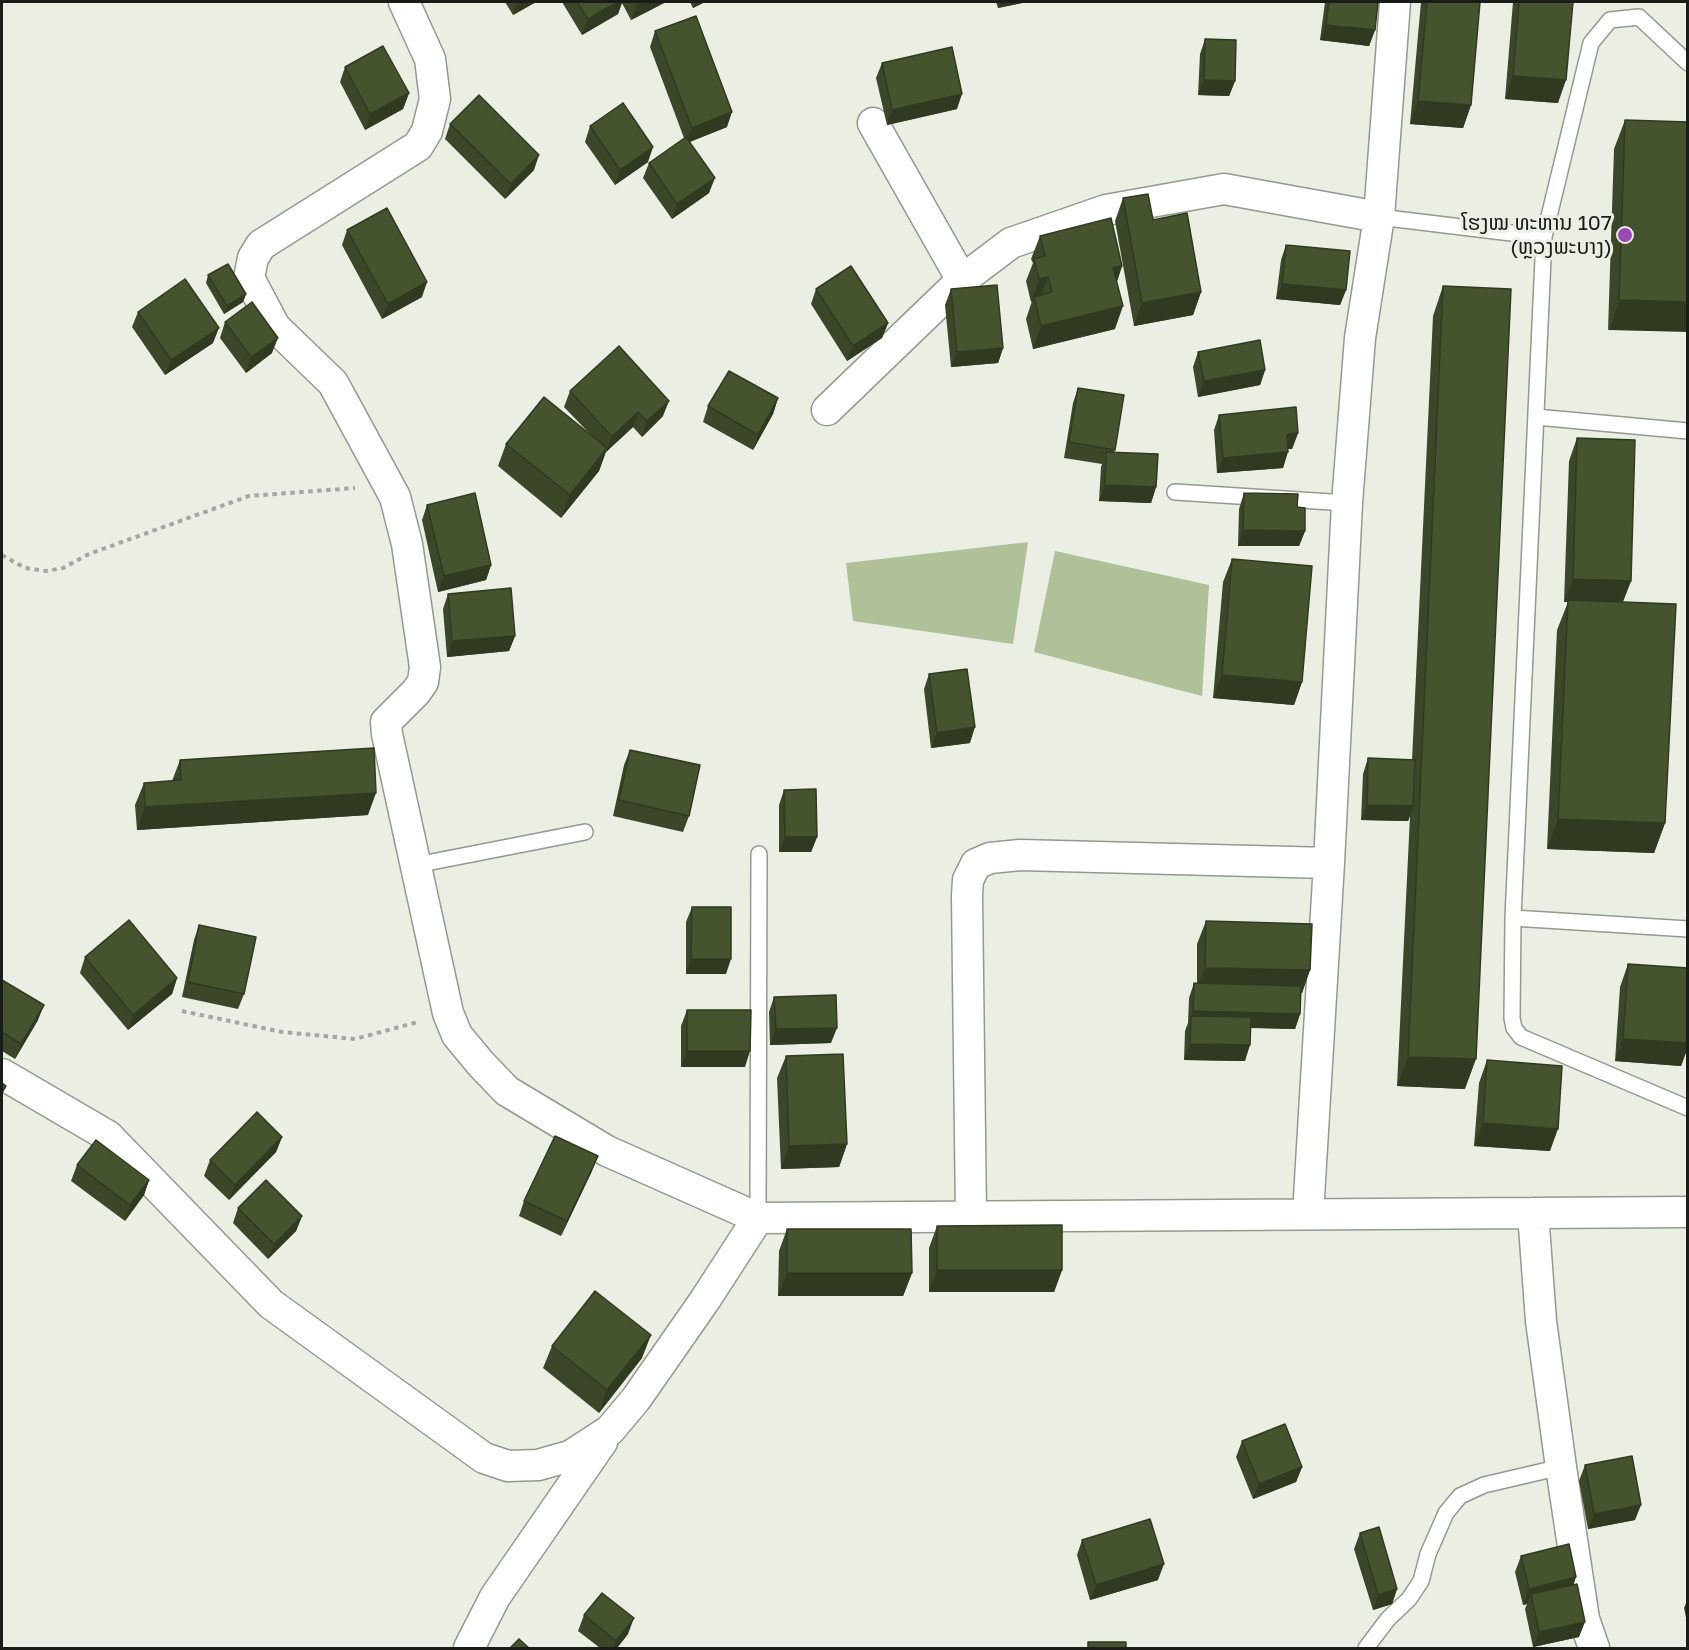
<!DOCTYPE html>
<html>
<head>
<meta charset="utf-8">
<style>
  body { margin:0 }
  #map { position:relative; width:1689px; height:1650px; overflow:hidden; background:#eaeee3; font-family:"Golos Text",sans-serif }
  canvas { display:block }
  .frame { position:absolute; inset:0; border:3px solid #1a1c18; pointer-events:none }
</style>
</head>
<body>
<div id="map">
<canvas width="1689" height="1650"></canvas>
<div class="frame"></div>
</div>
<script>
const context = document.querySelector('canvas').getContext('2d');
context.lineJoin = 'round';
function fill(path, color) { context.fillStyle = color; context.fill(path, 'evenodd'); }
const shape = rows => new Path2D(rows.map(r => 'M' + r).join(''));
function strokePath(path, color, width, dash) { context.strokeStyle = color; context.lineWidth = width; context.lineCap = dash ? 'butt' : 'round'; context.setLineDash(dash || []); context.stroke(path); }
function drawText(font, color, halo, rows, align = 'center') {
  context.font = font + ' "Golos Text","Noto Sans Lao",sans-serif'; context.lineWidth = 6; context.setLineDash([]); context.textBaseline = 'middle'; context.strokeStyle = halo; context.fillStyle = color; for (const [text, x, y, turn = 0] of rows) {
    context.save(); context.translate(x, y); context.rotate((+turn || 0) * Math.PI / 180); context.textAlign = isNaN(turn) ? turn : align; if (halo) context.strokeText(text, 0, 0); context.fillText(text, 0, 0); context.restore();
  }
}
const water = shape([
  [1028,542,1013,644,853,621,846,563],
  [1055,551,1209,585,1202,696,1034,652]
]);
const path = shape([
  [2,555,25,568,46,571,63,568,89,554,249,496,355,488],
  [182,1011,282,1032,355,1039,418,1022]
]);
const service = shape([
  [1688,63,1639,17,1610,20,1591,43,1544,237,1513,918,1512,1018,1514,1028,1521,1037,1688,1108],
  [1379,217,1544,237],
  [1536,417,1688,431],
  [1175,492,1347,503],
  [416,865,585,832],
  [1513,918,1688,929],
  [758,1218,759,854],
  [1366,1648,1388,1619,1409,1599,1421,1581,1428,1554,1446,1513,1460,1496,1484,1485,1561,1467]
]);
const minor = shape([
  [404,2,430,59,435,99,427,131,418,146,261,245,253,258,249,278,275,327,333,383,395,497,407,544,425,667,423,682,416,692,386,722,387,734,448,1013,457,1035,481,1064,507,1091,607,1151,758,1218,1688,1212],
  [873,123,962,280],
  [827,410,962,280,1011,243,1106,210,1224,189,1379,217],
  [2,1074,108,1136,271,1304,484,1458,508,1466,538,1465,570,1456,610,1430,636,1399,705,1300,758,1218],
  [1533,1213,1541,1321,1561,1467,1584,1619,1594,1648],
  [1308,1214,1329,863,1347,503,1360,338,1379,217,1395,2],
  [971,1216,967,896,968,880,976,864,990,858,1020,855,1329,863],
  [469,1648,495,1597,602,1442]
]);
const wall = shape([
  [505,2,536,2,513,15],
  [562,2,666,2,631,20,622,3,618,14,582,35],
  [690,2,705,2,693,8],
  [996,2,1027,2,998,8],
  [1325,2,1378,2,1375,30,1369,46,1320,40],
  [1421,2,1480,2,1471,105,1463,128,1410,124],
  [1513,2,1573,2,1558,103,1505,99],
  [655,31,727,127,690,142,709,193,672,219,643,178,649,163,684,138,650,47],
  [1205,39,1235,81,1229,96,1198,95,1200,54],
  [882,63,957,109,887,125,876,78],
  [345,67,409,93,403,109,365,130,340,82],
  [1625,120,1688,122,1608,330,1614,149],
  [450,124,534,170,505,199,445,139],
  [590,126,648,162,615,185,585,142],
  [1123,198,1153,220,1201,292,1193,315,1134,326,1115,221],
  [347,230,422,297,382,319,342,245],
  [1040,236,1122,266,1117,282,1115,329,1033,349,1026,319,1032,301,1031,302,1026,281,1033,263,1031,259],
  [1286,245,1346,290,1340,305,1276,299,1281,260],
  [208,275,246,294,243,302,224,314,206,283],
  [1443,286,1465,1089,1397,1086,1410,816,1408,821,1361,820,1363,774,1368,758,1412,760,1433,316],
  [816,289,888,323,882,338,847,361,811,304],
  [951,289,1003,348,998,363,951,367,945,305],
  [138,312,213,343,165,375,132,327],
  [225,322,272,353,246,373,220,338],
  [1198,352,1265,370,1260,385,1198,397,1193,367],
  [1078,388,1115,450,1114,452,1156,487,1151,503,1099,501,1101,467,1102,464,1064,458,1073,403],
  [570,391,663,416,642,437,633,427,606,452,599,471,561,518,498,466,506,444,589,433,564,407],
  [778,398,773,414,753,450,703,422,708,406],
  [1219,415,1298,433,1292,449,1288,449,1283,468,1217,473,1214,430],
  [1577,438,1631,581,1623,602,1665,823,1654,853,1547,849,1557,630,1568,602,1564,602,1569,461],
  [1244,493,1297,507,1305,531,1299,546,1238,546,1239,509],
  [427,505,491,565,486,580,438,592,422,520],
  [1232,559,1302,682,1294,705,1213,698,1223,582],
  [448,594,515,636,509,651,447,657,443,609],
  [929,674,970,743,931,748,924,689],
  [630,750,689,816,683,832,613,816,624,765],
  [180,760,368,815,137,830,135,805,144,783,172,781],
  [784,790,817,837,811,852,779,852,779,805],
  [692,907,726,974,686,974,686,922],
  [1206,921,1310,970,1302,993,1301,993,1300,1014,1295,1029,1250,1028,1245,1061,1184,1060,1185,1031,1188,1023,1189,998,1194,983,1197,983,1197,944],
  [199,925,244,994,238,1009,182,997,194,940],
  [85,957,177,978,172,994,128,1030,80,973],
  [1628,964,1688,968,1688,1047,1681,1066,1615,1061,1620,987],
  [2,980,38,1020,15,1059,2,1051],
  [774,997,831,1043,770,1045,769,1012],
  [687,1010,745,1067,681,1067,681,1026],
  [786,1056,847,1144,839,1167,781,1169,777,1078],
  [1487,1060,1550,1151,1474,1146,1479,1083],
  [282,1137,276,1152,229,1200,204,1176,210,1160],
  [77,1165,149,1180,144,1195,125,1221,71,1181],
  [592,1171,561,1236,519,1216,524,1201],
  [238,1208,302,1216,296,1231,268,1259,233,1223],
  [937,1226,1062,1270,1054,1292,929,1292,929,1248],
  [787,1229,912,1273,903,1296,778,1296,779,1251],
  [552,1346,642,1358,599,1413,543,1368],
  [1242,1441,1302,1467,1296,1482,1253,1499,1236,1457],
  [1585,1465,1635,1520,1588,1529,1579,1481],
  [1360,1533,1397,1589,1392,1604,1373,1610,1354,1549],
  [1082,1540,1158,1580,1090,1600,1077,1555],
  [1521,1556,1574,1585,1579,1637,1533,1647,1525,1609,1527,1604,1523,1605,1515,1572],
  [1688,1598,1688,1627,1684,1608],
  [584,1615,628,1634,617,1648,600,1648,578,1631]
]);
const shadedWall = shape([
  [518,2,536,2,513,15],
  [618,2,622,2,618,14,582,35,588,19],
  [643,2,666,2,631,20,637,5],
  [695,2,705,2,693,8],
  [1000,2,1027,2,998,8],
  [1326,25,1375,30,1369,46,1320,40],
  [1513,76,1566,80,1558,103,1505,99],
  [1204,80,1235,81,1229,96,1198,95],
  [409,93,403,109,365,130,370,114],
  [962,94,957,109,887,125,892,110],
  [1418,101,1471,105,1463,128,1410,124],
  [732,112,727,127,686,143,692,128],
  [653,147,648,162,615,185,620,170],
  [539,155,534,170,505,199,511,184],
  [715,178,709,193,672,219,677,204],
  [1122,266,1114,289,1113,268],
  [1048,277,1039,300,1034,297,1032,301,1031,302,1039,279],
  [427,282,422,297,382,319,388,304],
  [1282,284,1346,290,1340,305,1276,299],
  [1201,292,1193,315,1134,326,1142,303],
  [246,294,243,302,224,314,227,306],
  [1619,300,1688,302,1688,332,1608,330],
  [1123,306,1115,329,1033,349,1041,326],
  [888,323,882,338,847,361,853,346],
  [219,328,213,343,165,375,171,360],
  [278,338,272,353,246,373,251,357],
  [1003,348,998,363,951,367,957,352],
  [1265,370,1260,385,1198,397,1204,381],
  [778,398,773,414,753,450,758,435],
  [669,401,663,416,642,437,647,421],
  [638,412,633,427,606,452,612,437],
  [1298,433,1292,449,1281,449,1287,434],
  [607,448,599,471,561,518,570,495],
  [1288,452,1283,468,1217,473,1223,458],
  [1105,485,1156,487,1151,503,1099,501],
  [1243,530,1305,531,1299,546,1238,546],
  [491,565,486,580,438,592,444,576],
  [1573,579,1631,581,1622,603,1564,602],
  [515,636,509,651,447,657,452,641],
  [1222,675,1302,682,1294,705,1213,698],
  [975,727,970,743,931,748,937,733],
  [376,793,368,815,137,830,145,807],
  [1367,805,1413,806,1408,821,1361,820],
  [1558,819,1665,823,1654,853,1547,849],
  [785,837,817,837,811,852,779,852],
  [691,959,731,959,726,974,686,974],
  [1205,968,1310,970,1302,993,1196,990],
  [177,978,172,994,128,1030,133,1015],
  [44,1005,38,1020,15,1059,21,1044],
  [1193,1011,1300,1014,1295,1029,1190,1026,1191,1019],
  [837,1028,831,1043,770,1045,776,1029],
  [1623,1039,1688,1043,1688,1047,1681,1066,1615,1061],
  [1190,1044,1250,1045,1245,1061,1184,1060],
  [687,1051,750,1051,745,1067,681,1067],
  [1408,1057,1476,1059,1465,1089,1397,1086],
  [1483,1123,1558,1129,1550,1151,1474,1146],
  [282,1137,276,1152,229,1200,235,1185],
  [847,1144,839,1167,781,1169,789,1146],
  [598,1156,592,1171,561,1236,567,1221],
  [149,1180,144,1195,125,1221,130,1205],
  [302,1216,296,1231,268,1259,274,1244],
  [937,1270,1062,1270,1054,1292,929,1292],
  [787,1273,912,1273,903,1296,778,1296],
  [651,1335,642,1358,599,1413,607,1390],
  [1302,1467,1296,1482,1253,1499,1259,1484],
  [1641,1505,1635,1520,1588,1529,1594,1514],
  [1164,1564,1158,1580,1090,1600,1096,1585],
  [1576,1577,1571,1593,1531,1594,1527,1604,1523,1605,1529,1589],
  [1397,1589,1392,1604,1373,1610,1378,1595],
  [634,1618,628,1634,617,1648,613,1648,616,1641],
  [1585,1622,1579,1637,1533,1647,1539,1632]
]);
const building = shape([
  [577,2,618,2,588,19,577,2],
  [635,2,643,2,637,5,635,2],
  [1329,2,1378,2,1375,30,1326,25,1329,2],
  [1427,2,1480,2,1471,105,1418,101,1427,2],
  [1519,2,1573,2,1566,80,1513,76,1519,2],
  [696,16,732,112,692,128,655,31,696,16],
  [1205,39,1236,40,1235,81,1204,80,1205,39],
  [383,46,409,93,370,114,345,67,383,46],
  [952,47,962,94,892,110,882,63,952,47],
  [479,95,539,155,511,184,450,124,479,95],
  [623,103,653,147,620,170,590,126,623,103],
  [1625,120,1688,122,1688,302,1619,300,1625,120],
  [686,137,715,178,677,204,649,163,686,137],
  [1148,194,1153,220,1187,213,1201,292,1142,303,1123,198,1148,194],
  [387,208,427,282,388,304,347,230,387,208],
  [1111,218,1122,266,1113,268,1123,306,1041,326,1034,297,1052,292,1048,277,1039,279,1034,259,1045,256,1040,236,1111,218],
  [1286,245,1350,251,1346,290,1282,284,1286,245],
  [228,264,246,294,227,306,208,275,228,264],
  [851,266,888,323,853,346,816,289,851,266],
  [185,279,219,328,171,360,138,312,185,279],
  [997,285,1003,348,957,352,951,289,997,285],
  [1443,286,1511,289,1476,1059,1408,1057,1443,286],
  [252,302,278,338,251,357,225,322,252,302],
  [1260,340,1265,370,1204,381,1198,352,1260,340],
  [619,346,669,401,647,421,638,412,612,437,570,391,619,346],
  [729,371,778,398,758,435,708,406,729,371],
  [1078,388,1124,395,1115,450,1069,442,1078,388],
  [544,397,607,448,570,495,506,444,544,397],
  [1296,407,1298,433,1287,434,1288,452,1223,458,1219,415,1296,407],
  [1577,438,1635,440,1631,581,1573,579,1577,438],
  [1106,452,1158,454,1156,487,1105,485,1106,452],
  [475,493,491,565,444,576,427,505,475,493],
  [1244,493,1298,494,1297,507,1305,508,1305,531,1243,530,1244,493],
  [1232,559,1312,566,1302,682,1222,675,1232,559],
  [511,588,515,636,452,641,448,594,511,588],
  [1568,600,1676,604,1665,823,1558,819,1568,600],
  [967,669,975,727,937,733,929,674,967,669],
  [374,748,376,793,145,807,144,783,181,780,180,760,374,748],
  [630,750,700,765,689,816,619,800,630,750],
  [1368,758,1415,760,1413,806,1367,805,1368,758],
  [816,789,817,837,785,837,784,790,816,789],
  [692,907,731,907,731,959,691,959,692,907],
  [129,920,177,978,133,1015,85,957,129,920],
  [1206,921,1312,924,1310,970,1205,968,1206,921],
  [199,925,256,937,244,994,188,982,199,925],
  [1628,964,1688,968,1688,1043,1623,1039,1628,964],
  [2,980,44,1005,21,1044,2,1032,2,980],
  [1194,983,1301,986,1300,1014,1193,1011,1194,983],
  [836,995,837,1028,776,1029,774,997,836,995],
  [687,1010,751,1010,750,1051,687,1051,687,1010],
  [1191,1016,1251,1017,1250,1045,1190,1044,1191,1016],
  [843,1054,847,1144,789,1146,786,1056,843,1054],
  [1487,1060,1562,1066,1558,1129,1483,1123,1487,1060],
  [2,1083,6,1086,2,1093,2,1083],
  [257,1112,282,1137,235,1185,210,1160,257,1112],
  [555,1136,598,1156,567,1221,524,1201,555,1136],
  [96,1140,149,1180,130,1205,77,1165,96,1140],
  [266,1180,302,1216,274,1244,238,1208,266,1180],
  [1062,1225,1062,1270,937,1270,937,1226,1062,1225],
  [787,1229,911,1229,912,1273,787,1273,787,1229],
  [595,1291,651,1335,607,1390,552,1346,595,1291],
  [1285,1424,1302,1467,1259,1484,1242,1441,1285,1424],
  [1632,1456,1641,1505,1594,1514,1585,1465,1632,1456],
  [1150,1519,1164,1564,1096,1585,1082,1540,1150,1519],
  [1379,1527,1397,1589,1378,1595,1360,1533,1379,1527],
  [1569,1544,1576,1577,1529,1589,1521,1556,1569,1544],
  [1577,1584,1585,1622,1539,1632,1531,1594,1577,1584],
  [602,1593,634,1618,616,1641,584,1615,602,1593],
  [519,1639,529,1648,510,1648,519,1639],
  [1088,1642,1126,1642,1126,1648,1088,1648,1088,1642]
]);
const markers = [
  [1625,235,8,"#9b48b7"]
];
const poiNames = [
  ["ໂຮງໝ ທະຫານ 107",1612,223],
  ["(ຫຼວງພະບາງ)",1612,247]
];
fill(water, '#b0c199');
strokePath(service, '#95998f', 18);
strokePath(minor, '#95998f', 33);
strokePath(path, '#a3a79e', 4, [4.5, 4.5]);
strokePath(service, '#fff', 15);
strokePath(minor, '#fff', 30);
fill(wall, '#3b4728');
fill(shadedWall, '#303a21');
fill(building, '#45532f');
strokePath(building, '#303a21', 1.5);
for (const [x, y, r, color] of markers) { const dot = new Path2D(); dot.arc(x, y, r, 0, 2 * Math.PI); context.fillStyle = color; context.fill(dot); strokePath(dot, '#eaeee3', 2); }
drawText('21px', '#1a1c18', '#eaeee3', poiNames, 'right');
</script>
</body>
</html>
